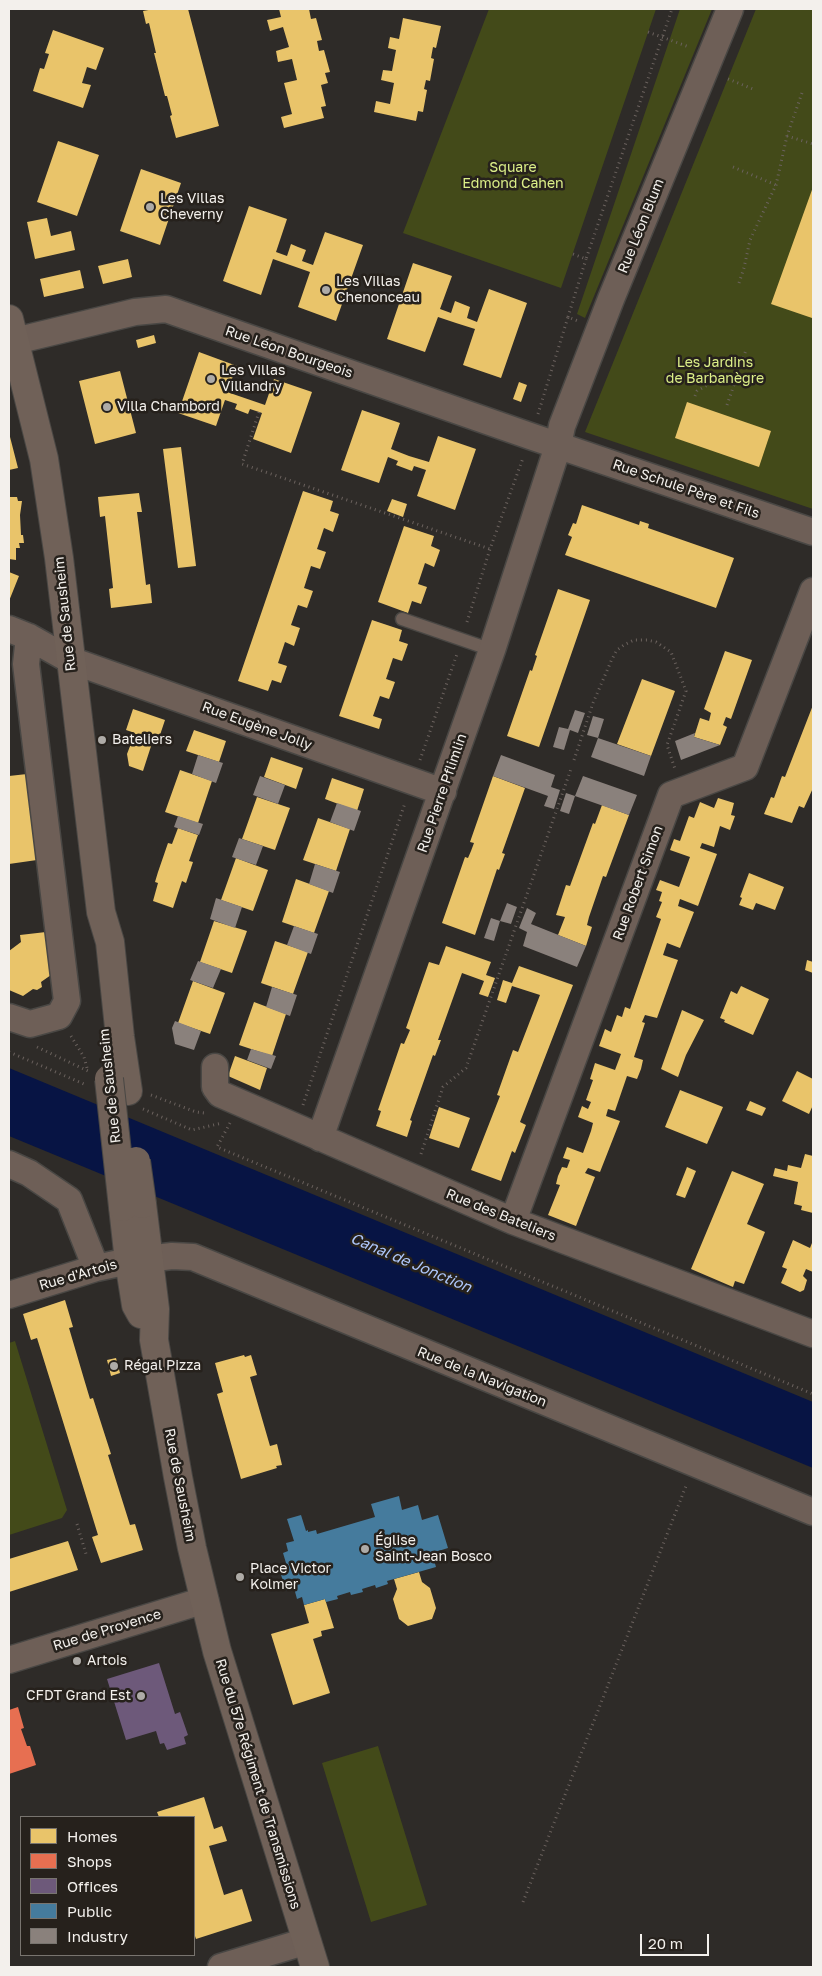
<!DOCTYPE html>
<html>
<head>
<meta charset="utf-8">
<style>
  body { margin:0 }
  #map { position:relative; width:822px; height:1976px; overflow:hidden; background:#2e2b28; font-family:"Golos Text",sans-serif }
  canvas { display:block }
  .frame { position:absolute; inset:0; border:10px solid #f3f0ec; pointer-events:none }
  .legend { position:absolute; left:20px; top:1816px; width:175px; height:140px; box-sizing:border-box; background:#26211c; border:1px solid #78746f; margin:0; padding:6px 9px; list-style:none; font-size:15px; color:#f3f0ec }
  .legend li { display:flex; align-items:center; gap:10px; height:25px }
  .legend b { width:25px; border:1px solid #78746f }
  .scale { position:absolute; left:640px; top:1934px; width:69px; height:22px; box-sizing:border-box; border:2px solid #f3f0ec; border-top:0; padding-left:6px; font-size:15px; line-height:18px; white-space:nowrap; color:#f3f0ec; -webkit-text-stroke:4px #26211c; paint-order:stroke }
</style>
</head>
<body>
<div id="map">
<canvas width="822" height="1976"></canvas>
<div class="frame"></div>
<ul class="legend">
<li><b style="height:14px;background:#e9c46a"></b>Homes</li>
<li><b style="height:14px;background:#e76f51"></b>Shops</li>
<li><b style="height:14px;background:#6d597a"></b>Offices</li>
<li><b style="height:14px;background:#457b9d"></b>Public</li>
<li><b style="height:14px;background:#8a817c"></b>Industry</li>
</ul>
<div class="scale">20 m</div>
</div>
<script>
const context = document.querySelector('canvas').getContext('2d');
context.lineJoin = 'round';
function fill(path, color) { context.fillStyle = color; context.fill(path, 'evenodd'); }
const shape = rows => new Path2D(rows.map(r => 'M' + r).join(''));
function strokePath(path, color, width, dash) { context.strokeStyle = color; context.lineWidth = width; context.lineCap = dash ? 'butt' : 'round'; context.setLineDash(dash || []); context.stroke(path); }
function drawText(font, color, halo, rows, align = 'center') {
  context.font = font + ' "Golos Text",sans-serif'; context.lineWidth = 5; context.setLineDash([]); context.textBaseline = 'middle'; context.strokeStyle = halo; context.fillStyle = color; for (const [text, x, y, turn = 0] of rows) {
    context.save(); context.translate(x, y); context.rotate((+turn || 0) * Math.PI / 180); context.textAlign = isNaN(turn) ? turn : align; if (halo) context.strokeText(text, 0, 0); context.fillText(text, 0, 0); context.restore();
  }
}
const green = shape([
  [489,9,656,9,561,288,403,233],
  [680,9,712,9,585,318,577,314],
  [756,9,813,9,813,509,585,432],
  [15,1341,67,1510,62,1518,9,1535,9,1343],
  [378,1746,427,1905,371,1922,322,1763]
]);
const water = shape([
  [9,1068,813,1402,813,1468,9,1136]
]);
const homes = shape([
  [154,9,188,9,219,126,176,138,170,116,172,115,167,96,165,96,154,53,156,53,149,23,146,24,143,11],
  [279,9,309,9,311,19,316,18,322,40,317,41,319,51,324,50,330,72,325,73,328,83,321,85,326,106,321,107,324,118,284,128,281,117,292,114,284,83,297,80,292,59,278,62,276,51,289,47,283,27,270,31,267,20,281,17],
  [403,18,441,26,436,48,433,47,431,58,434,59,430,81,426,80,424,89,427,90,423,112,418,111,416,121,374,112,376,101,390,104,394,83,381,80,383,70,392,71,396,50,388,48,390,37,399,39],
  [53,30,104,48,96,70,87,67,82,83,91,85,83,108,33,91,40,68,44,69,49,54,45,53],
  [58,141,99,155,77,216,37,202],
  [141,169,181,183,160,245,120,231],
  [813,187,813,315,812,318,771,304],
  [249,206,287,219,276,252,287,256,291,244,298,247,306,250,302,261,313,265,325,232,363,245,336,321,298,307,310,272,273,259,261,295,223,281],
  [47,218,51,236,71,231,75,250,35,259,27,222],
  [128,259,132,277,103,284,98,266],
  [413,263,452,276,440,309,451,313,455,301,470,307,467,318,477,322,489,289,527,303,501,378,463,365,475,329,456,323,438,317,425,352,387,339],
  [80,270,84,288,44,297,40,279],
  [154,335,156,343,138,348,136,340],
  [199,352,237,366,227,392,265,405,274,379,312,392,291,453,253,439,262,413,250,409,248,414,235,409,237,404,225,400,216,426,178,413],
  [120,371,136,433,95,444,79,381],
  [519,382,527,385,521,402,513,399],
  [687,402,771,431,759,467,675,438],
  [362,410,400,423,391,449,409,456,429,462,438,436,476,449,455,510,417,496,426,470,414,466,412,471,396,465,398,461,388,457,379,483,341,470],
  [9,433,18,468,9,470],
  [181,447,196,566,178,568,163,449],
  [303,491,333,501,330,511,339,514,333,532,324,528,317,549,326,552,320,569,311,566,304,588,313,591,307,608,298,605,291,625,300,628,294,646,285,642,278,663,287,666,281,683,272,680,268,691,238,681],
  [139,493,142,512,137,512,146,585,150,584,152,603,111,608,109,589,113,588,105,516,100,517,98,497],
  [9,497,17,497,18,501,22,501,20,515,21,535,23,535,24,543,19,543,20,548,16,548,16,560,9,559],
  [392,499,407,504,403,517,387,511],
  [582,505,639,525,640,521,649,524,648,528,734,558,716,608,565,555,572,537,568,535,573,523,576,524],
  [404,526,434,536,431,546,440,550,434,567,425,563,418,584,427,587,421,604,412,601,408,613,378,602],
  [9,572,19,576,9,601],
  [558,589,590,600,539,747,507,736,530,670,532,671,537,656,535,655],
  [372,620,402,630,399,641,408,644,402,661,393,658,386,679,395,682,389,699,380,696,373,716,382,719,379,729,339,716],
  [725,651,752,660,731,719,726,717,723,725,727,727,720,745,694,737,700,718,709,721,711,713,704,709],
  [642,679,675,691,651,756,617,744],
  [813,705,813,788,804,808,799,806,792,823,764,814,771,797,774,798,782,776,785,777],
  [133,709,165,720,158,741,153,740,143,771,129,766,127,754,135,733,126,730],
  [194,730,226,741,219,762,186,751],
  [271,757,303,768,296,789,264,777],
  [180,770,212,781,198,823,165,812],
  [27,774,37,860,9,864,9,776],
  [493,776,525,788,502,853,505,854,499,870,497,869,475,935,442,923,465,857,468,858,471,851,474,843,470,842],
  [332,778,364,789,357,811,325,799],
  [257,797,290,808,275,850,242,839],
  [718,798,734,803,731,815,735,816,730,830,720,826,714,847,702,843,700,848,717,854,698,906,680,899,678,906,694,912,680,948,667,943,663,955,678,960,657,1018,645,1015,642,1022,645,1023,634,1057,643,1060,641,1069,637,1079,627,1076,615,1111,608,1109,606,1116,620,1121,600,1172,588,1168,585,1173,595,1177,576,1226,548,1215,560,1185,556,1184,558,1176,562,1167,567,1168,570,1160,563,1158,567,1147,583,1153,591,1131,593,1123,578,1117,582,1106,588,1109,591,1102,586,1100,593,1080,590,1079,595,1063,615,1070,621,1054,599,1046,605,1029,611,1032,617,1015,622,1017,625,1007,630,1009,661,919,656,917,662,902,659,901,662,892,656,890,660,880,679,887,690,857,670,850,674,839,680,841,689,816,694,818,700,802,714,808],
  [602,805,629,815,606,877,603,876,589,917,587,925,592,927,586,946,558,935,565,917,556,915,566,885,570,886,593,823,595,824],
  [318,818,350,829,336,871,303,860],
  [178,828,198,835,189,861,193,862,186,883,182,881,173,908,153,901,158,883,155,882,158,872,168,843,172,844],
  [236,858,268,870,253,911,221,900],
  [749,873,784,887,775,910,756,903,753,910,739,905,742,898,740,897],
  [296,879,329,891,314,933,282,922],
  [214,921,247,931,232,973,200,962],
  [46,932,51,975,41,982,42,987,37,990,33,989,23,996,9,990,9,951,21,942,20,935],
  [275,941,308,952,293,994,261,983],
  [446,946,491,962,486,975,495,978,488,997,479,994,484,981,462,973,438,1040,441,1040,435,1056,433,1055,410,1120,412,1121,407,1137,376,1126,381,1111,378,1110,401,1043,404,1044,410,1030,406,1028,429,962,439,965],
  [807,960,813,962,813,973,805,970],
  [519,966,573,985,520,1122,526,1125,515,1153,512,1151,501,1181,471,1170,500,1096,497,1095,513,1050,518,1052,540,995,512,986,506,1003,497,1000,503,980,512,983],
  [193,981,225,993,210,1034,178,1023],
  [741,986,769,999,753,1035,724,1022,725,1020,720,1018,731,991,737,994],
  [254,1002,286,1014,272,1056,239,1045],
  [682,1010,704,1020,686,1055,678,1077,661,1069],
  [235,1056,267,1068,260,1090,228,1076],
  [797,1071,813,1079,813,1105,809,1114,782,1101],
  [680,1090,723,1107,707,1144,665,1127],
  [750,1101,766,1108,762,1116,746,1110],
  [439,1107,470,1118,459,1148,429,1138],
  [805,1154,813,1156,813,1213,801,1210,802,1206,794,1204,798,1182,773,1176,775,1168,787,1171,788,1165,801,1168],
  [687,1167,696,1171,685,1198,676,1195],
  [732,1171,764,1184,747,1224,765,1232,744,1284,735,1281,733,1287,691,1269],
  [793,1240,810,1248,812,1243,813,1244,813,1272,806,1269,803,1276,807,1280,804,1290,800,1292,781,1283,787,1269,782,1267],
  [65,1300,73,1327,69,1328,84,1379,90,1399,93,1398,111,1454,108,1455,130,1525,135,1524,143,1550,101,1563,92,1537,98,1535,56,1399,37,1338,31,1340,23,1314],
  [244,1355,245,1357,251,1355,257,1375,250,1377,270,1446,277,1444,282,1465,276,1466,277,1468,241,1479,217,1394,223,1392,215,1363],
  [116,1358,120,1373,111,1376,107,1360],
  [68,1541,78,1570,9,1592,9,1559],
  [419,1572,422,1582,430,1588,436,1608,432,1619,408,1626,399,1619,393,1599,397,1589,394,1579],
  [325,1599,334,1628,321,1631,322,1636,313,1639,330,1693,293,1705,271,1634,309,1623,304,1605],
  [204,1797,214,1829,222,1826,227,1841,209,1846,224,1895,242,1889,252,1921,196,1939,194,1933,194,1817,159,1817,157,1812]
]);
const shops = shape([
  [18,1707,24,1728,21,1729,27,1746,30,1746,36,1765,9,1774,9,1710]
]);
const offices = shape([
  [159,1663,175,1714,180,1712,188,1735,184,1737,186,1744,167,1750,164,1743,160,1744,156,1731,126,1740,107,1679]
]);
const public = shape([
  [399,1496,402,1510,418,1505,422,1520,438,1515,448,1548,432,1553,436,1567,387,1581,388,1584,376,1588,375,1585,362,1589,363,1592,351,1595,350,1592,337,1596,338,1599,326,1602,325,1599,304,1605,302,1597,297,1599,294,1588,286,1591,278,1565,286,1563,283,1553,288,1551,286,1543,294,1541,287,1519,301,1515,306,1531,308,1530,308,1532,316,1530,317,1534,375,1517,371,1504]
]);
const industry = shape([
  [575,710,585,713,578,733,570,730,564,750,553,747,559,727,568,729],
  [593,716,604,719,598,738,651,756,644,776,591,757,598,738,587,735],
  [695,733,694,737,720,745,681,760,675,741],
  [198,755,223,763,216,783,192,774],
  [501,755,555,775,551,787,560,790,554,809,544,806,548,796,493,776],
  [260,776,285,785,278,804,253,795],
  [583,776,637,795,629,815,575,796],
  [566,793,575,796,569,814,560,811],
  [337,803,361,811,354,831,330,822],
  [178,816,203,824,199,835,174,827],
  [239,838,263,846,256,865,232,857],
  [315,864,340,872,333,893,309,884],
  [216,898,242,907,235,928,210,919],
  [507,903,517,907,511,924,500,921],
  [527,908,536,913,531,924,586,946,577,967,523,946,527,932,519,928],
  [491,918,500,921,494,941,484,938],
  [294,926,318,934,311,954,287,945],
  [198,961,221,969,213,988,190,980],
  [272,987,297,995,290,1016,266,1007],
  [175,1021,201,1031,194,1050,175,1044,172,1028],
  [251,1049,276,1056,271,1069,247,1060]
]);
const path = shape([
  [648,32,689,47],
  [728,79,753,89],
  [787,136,813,144],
  [733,167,776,185],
  [573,254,586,259,672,9],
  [739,283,744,268,750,240,776,185,787,136,803,90],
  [568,317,586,259],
  [695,396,697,391,720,378,734,383],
  [727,405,746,350],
  [259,412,242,464,490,549],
  [538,414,568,317,578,321],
  [467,622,490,549,523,458],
  [420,760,457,654],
  [574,760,593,703,612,659,617,650,624,645,634,640,647,640,656,642,671,652,686,691,667,745,675,769],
  [71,1036,84,1057,87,1068],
  [37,1047,88,1071],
  [9,1052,84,1084],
  [151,1095,196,1112,204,1113],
  [303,1105,405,803],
  [143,1109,192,1130,222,1123],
  [230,1123,217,1147,813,1394],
  [421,1154,443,1087,466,1068,571,769],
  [77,1524,86,1554],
  [523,1902,686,1486]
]);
const lane = shape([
  [402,619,492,650]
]);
const street = shape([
  [15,341,135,312,166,309,530,436,813,532],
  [9,629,29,637,70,660,443,792],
  [9,1017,30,1024,59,1016,67,1001,26,664,29,637],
  [215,1067,215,1087,220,1094,513,1221,813,1334],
  [320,1138,492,650,558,446,562,426,611,299,730,9],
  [9,1164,29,1173,69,1200,96,1268],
  [513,1221,671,795,745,767,813,591],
  [9,1295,96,1268,129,1261,172,1256,193,1257,813,1512],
  [9,1660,205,1600],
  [221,1967,307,1941]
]);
const secondary = shape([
  [9,319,44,459,59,558,101,912,110,942,120,1037,128,1091],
  [142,1204,155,1309,154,1340,178,1477,192,1548,217,1651,315,1967],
  [123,1207,129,1261,136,1305,141,1314]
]);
const secondaryBridge = shape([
  [109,1079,123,1207],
  [136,1161,142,1204]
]);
const markers = [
  [150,207,5,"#aeaba7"],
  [326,290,5,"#aeaba7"],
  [211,379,5,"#aeaba7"],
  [107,407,5,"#aeaba7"],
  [102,740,5,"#aeaba7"],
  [114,1366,5,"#aeaba7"],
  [365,1549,5,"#aeaba7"],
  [240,1577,5,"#aeaba7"],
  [77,1661,5,"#aeaba7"],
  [141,1696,5,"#aeaba7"]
];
const parkNames = [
  ["Square",513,168],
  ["Edmond Cahen",513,184],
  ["Les Jardins",715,363],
  ["de Barbanègre",715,379]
];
const poiNames = [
  ["Les Villas",160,199],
  ["Cheverny",160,215],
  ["Les Villas",336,282],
  ["Chenonceau",336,298],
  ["Les Villas",221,371],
  ["Villandry",221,387],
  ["Villa Chambord",117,407],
  ["Bateliers",112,740],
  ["Régal Pizza",124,1366],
  ["Église",375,1541],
  ["Saint-Jean Bosco",375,1557],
  ["Place Victor",250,1569],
  ["Kolmer",250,1585],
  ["Artois",87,1661],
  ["CFDT Grand Est",131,1696,"right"]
];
const streetNames = [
  ["Rue Léon Blum",641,226,-68],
  ["Rue Léon Bourgeois",289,352,19],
  ["Rue Schule Père et Fils",686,489,19],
  ["Rue de Sausheim",65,614,-96],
  ["Rue Eugène Jolly",257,726,20],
  ["Rue Pierre Pflimlin",442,793,-71],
  ["Rue Robert Simon",638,883,-70],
  ["Rue de Sausheim",110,1086,-96],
  ["Rue des Bateliers",501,1215,22],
  ["Rue d'Artois",78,1275,-16],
  ["Rue de la Navigation",482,1377,22],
  ["Rue de Sausheim",180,1485,79],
  ["Rue de Provence",107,1630,-17],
  ["Rue du 57e Régiment de Transmissions",258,1784,73]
];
const waterNames = [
  ["Canal de Jonction",411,1263,23]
];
fill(green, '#434a19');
fill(water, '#071444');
fill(homes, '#e9c46a');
fill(shops, '#e76f51');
fill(offices, '#6d597a');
fill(public, '#457b9d');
fill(industry, '#8a817c');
strokePath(lane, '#494744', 15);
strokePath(street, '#494744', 29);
strokePath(secondary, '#494744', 30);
strokePath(path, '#6b625e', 3, [1, 4]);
strokePath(lane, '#6e5f57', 12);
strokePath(street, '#6e5f57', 26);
strokePath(secondary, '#706158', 28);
strokePath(secondaryBridge, '#494744', 30, []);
strokePath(secondaryBridge, '#706158', 28);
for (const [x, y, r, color] of markers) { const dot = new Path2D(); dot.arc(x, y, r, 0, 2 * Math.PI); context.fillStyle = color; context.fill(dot); strokePath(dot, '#26211c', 2); }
drawText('14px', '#dcef88', '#26211c', parkNames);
drawText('14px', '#f3f0ec', '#26211c', poiNames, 'left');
drawText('14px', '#f3f0ec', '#26211c', streetNames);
drawText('italic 15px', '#afc8fc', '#26211c', waterNames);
</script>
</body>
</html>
